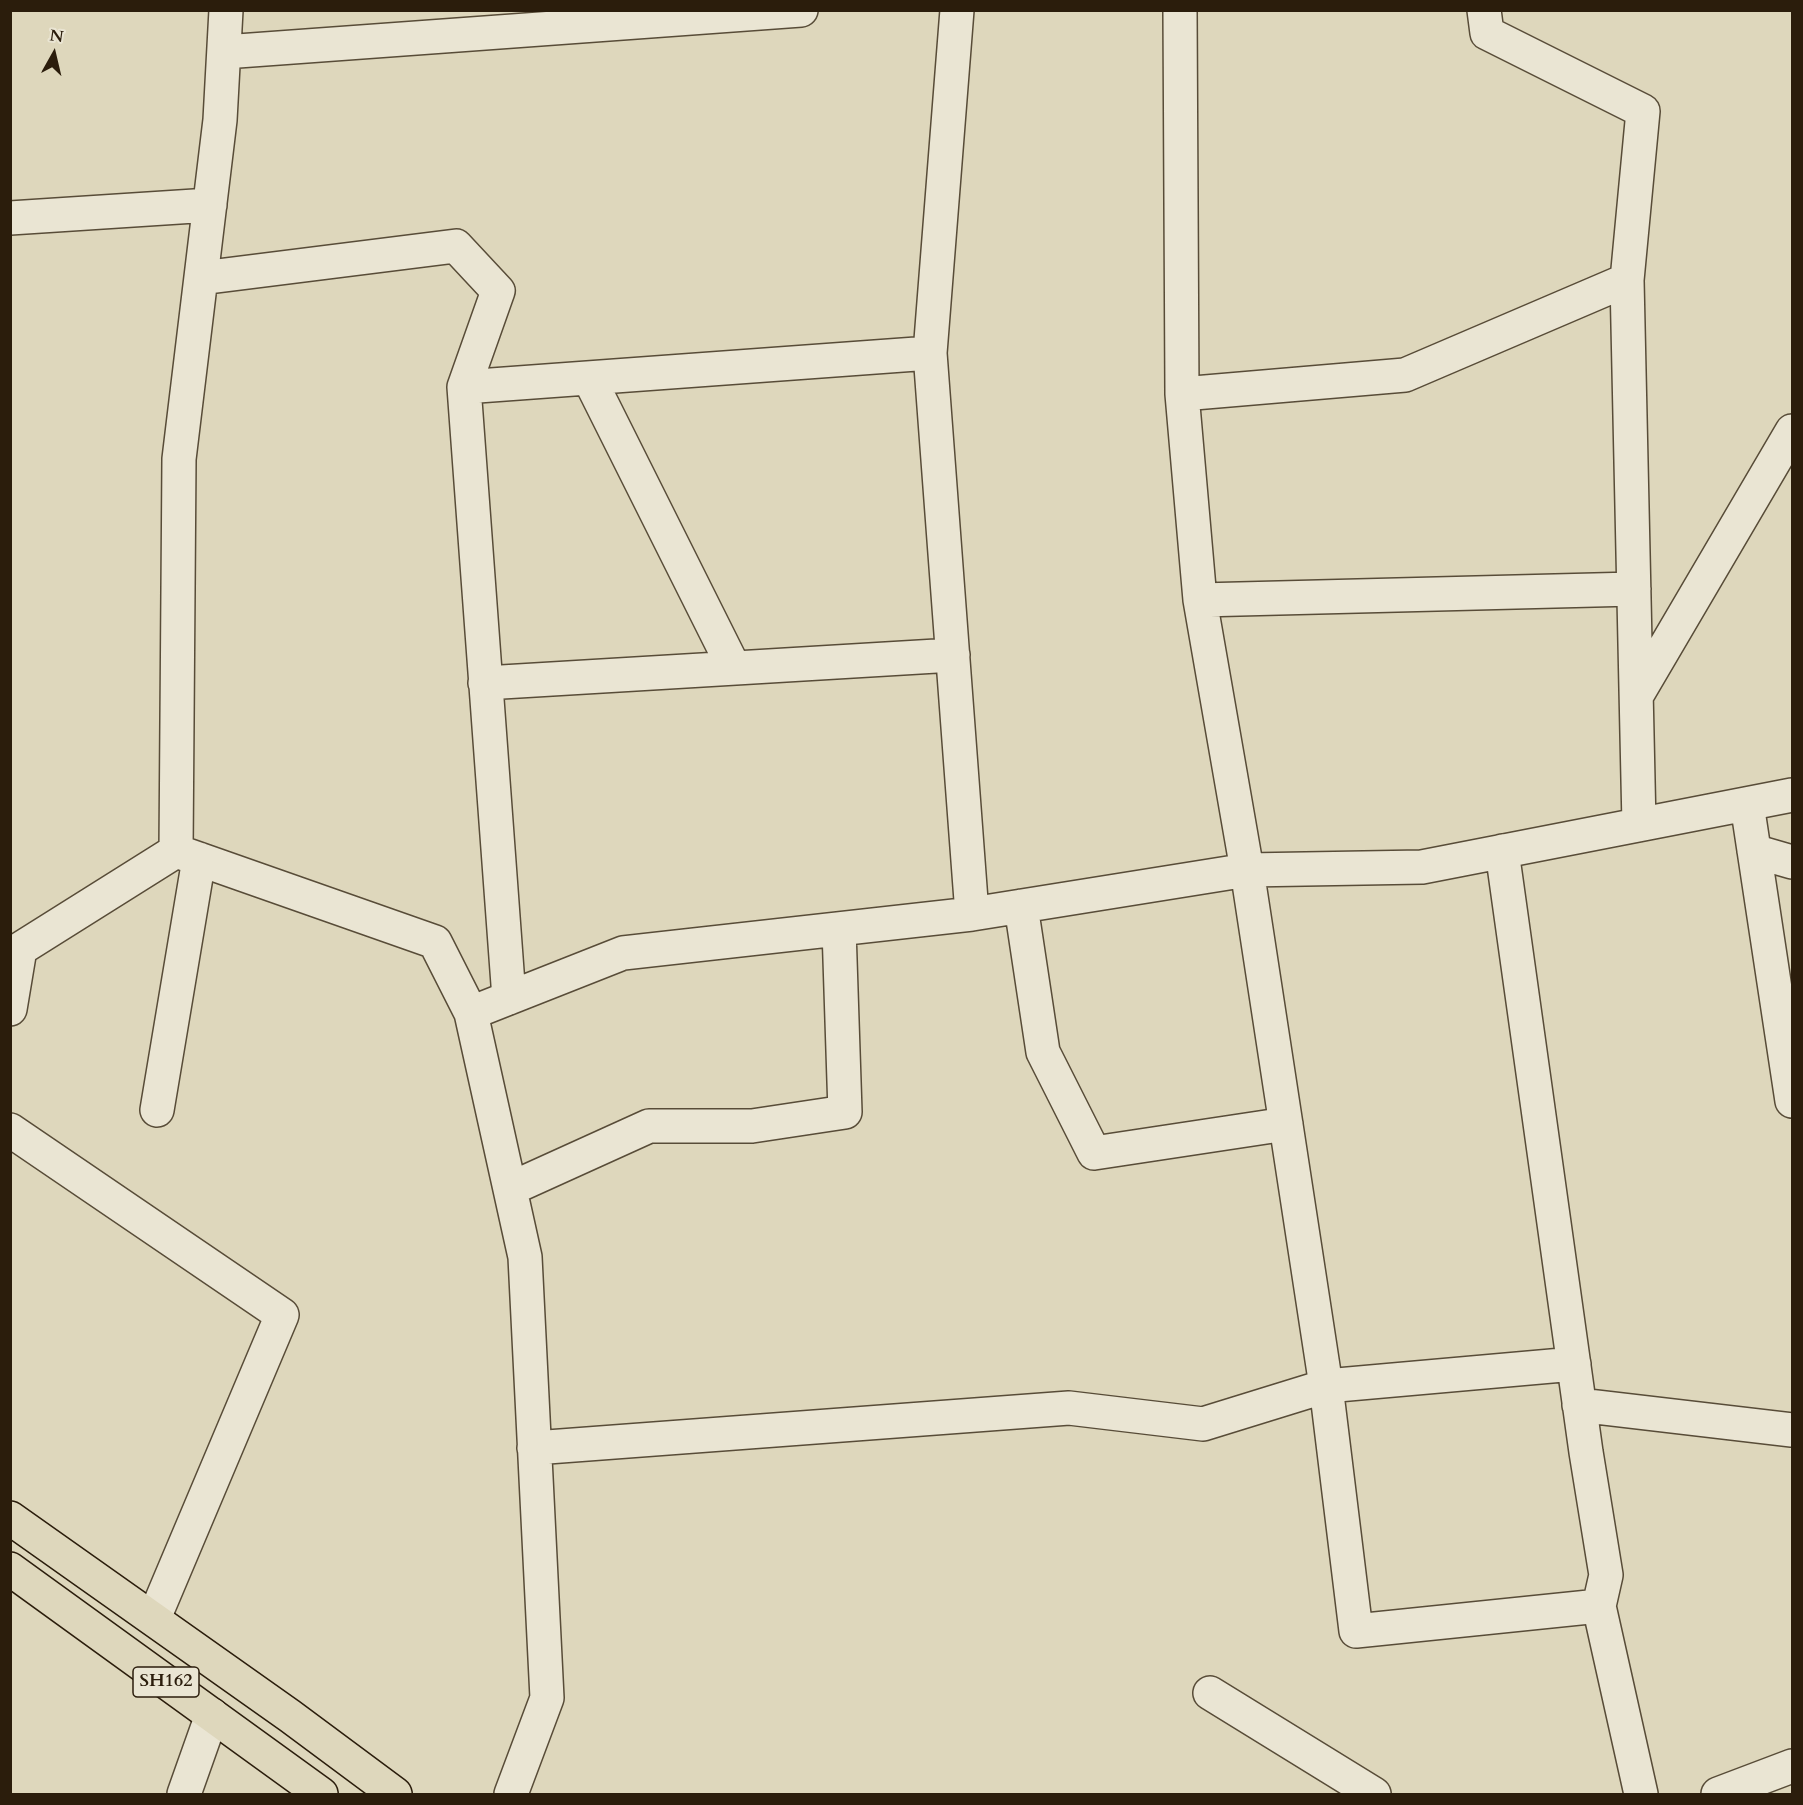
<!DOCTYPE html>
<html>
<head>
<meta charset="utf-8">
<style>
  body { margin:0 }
  #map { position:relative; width:1803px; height:1805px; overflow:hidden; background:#ded7bc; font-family:Cardo,serif }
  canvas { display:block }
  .frame { position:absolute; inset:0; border:12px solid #2b1d0c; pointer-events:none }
  .north { position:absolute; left:24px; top:24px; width:60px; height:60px; -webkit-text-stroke:4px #eae5d3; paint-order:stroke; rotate:8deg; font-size:16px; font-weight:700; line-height:24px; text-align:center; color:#2b1d0c }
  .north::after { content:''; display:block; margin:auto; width:21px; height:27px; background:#2b1d0c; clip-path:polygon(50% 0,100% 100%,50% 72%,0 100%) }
</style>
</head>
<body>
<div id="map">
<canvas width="1803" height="1805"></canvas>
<div class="frame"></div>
<div class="north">N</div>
</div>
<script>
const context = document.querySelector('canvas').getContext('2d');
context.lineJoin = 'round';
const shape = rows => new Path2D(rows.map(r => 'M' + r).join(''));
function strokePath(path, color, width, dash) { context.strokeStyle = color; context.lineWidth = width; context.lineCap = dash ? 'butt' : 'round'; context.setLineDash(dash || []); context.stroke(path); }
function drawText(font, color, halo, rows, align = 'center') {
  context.font = font + ' Cardo,serif'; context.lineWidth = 5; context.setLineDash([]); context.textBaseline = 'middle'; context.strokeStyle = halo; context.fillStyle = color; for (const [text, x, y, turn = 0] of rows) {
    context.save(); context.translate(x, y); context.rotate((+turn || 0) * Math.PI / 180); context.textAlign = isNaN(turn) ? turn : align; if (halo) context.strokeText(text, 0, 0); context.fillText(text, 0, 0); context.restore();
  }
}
const minor = shape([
  [226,10,220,120,179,459,176,851,435,942,471,1013],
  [957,10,930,353,972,914],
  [1180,10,1182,394,1200,600,1247,870,1326,1386,1356,1631,1599,1606],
  [1484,10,1487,33,1643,111,1627,280,1639,825],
  [224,52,801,10],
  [10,218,210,205],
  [201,278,456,246,498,291,464,387,509,998],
  [589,378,734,668],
  [464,387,930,353],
  [1182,394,1405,375,1627,280],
  [1200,600,1634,589],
  [485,683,953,655],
  [1637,695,1792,431],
  [1747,804,1792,1101],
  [1502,851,1586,1452,1606,1575,1599,1606,1641,1794],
  [1754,851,1792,862],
  [1021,906,1043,1052,1094,1153,1286,1124],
  [10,1009,20,949,176,851],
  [157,1110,199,859],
  [10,1130,282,1315,154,1618],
  [510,1189,649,1126,752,1126,845,1112,839,929],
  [1579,1405,1792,1430],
  [534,1448,1069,1408,1203,1424,1326,1386,1574,1364],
  [1210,1693,1374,1794],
  [184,1794,212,1715],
  [511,1794,547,1698,525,1257,471,1013,623,953,972,914,1247,870,1422,867,1792,795],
  [1718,1794,1792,1766]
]);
const primary = shape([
  [10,1518,290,1716,395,1794],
  [10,1569,321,1794]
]);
const shields = [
  [166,1682,66]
];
const shieldNames = [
  ["SH162",166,1682]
];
strokePath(minor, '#584c38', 36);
strokePath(primary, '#2b1d0c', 36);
strokePath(minor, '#eae5d3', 33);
strokePath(primary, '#ded7bc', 33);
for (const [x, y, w] of shields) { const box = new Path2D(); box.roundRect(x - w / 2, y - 15, w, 30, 4.5); context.fillStyle = '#eae5d3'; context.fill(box); strokePath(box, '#2b1d0c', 1.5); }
drawText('bold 18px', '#2b1d0c', null, shieldNames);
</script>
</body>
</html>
